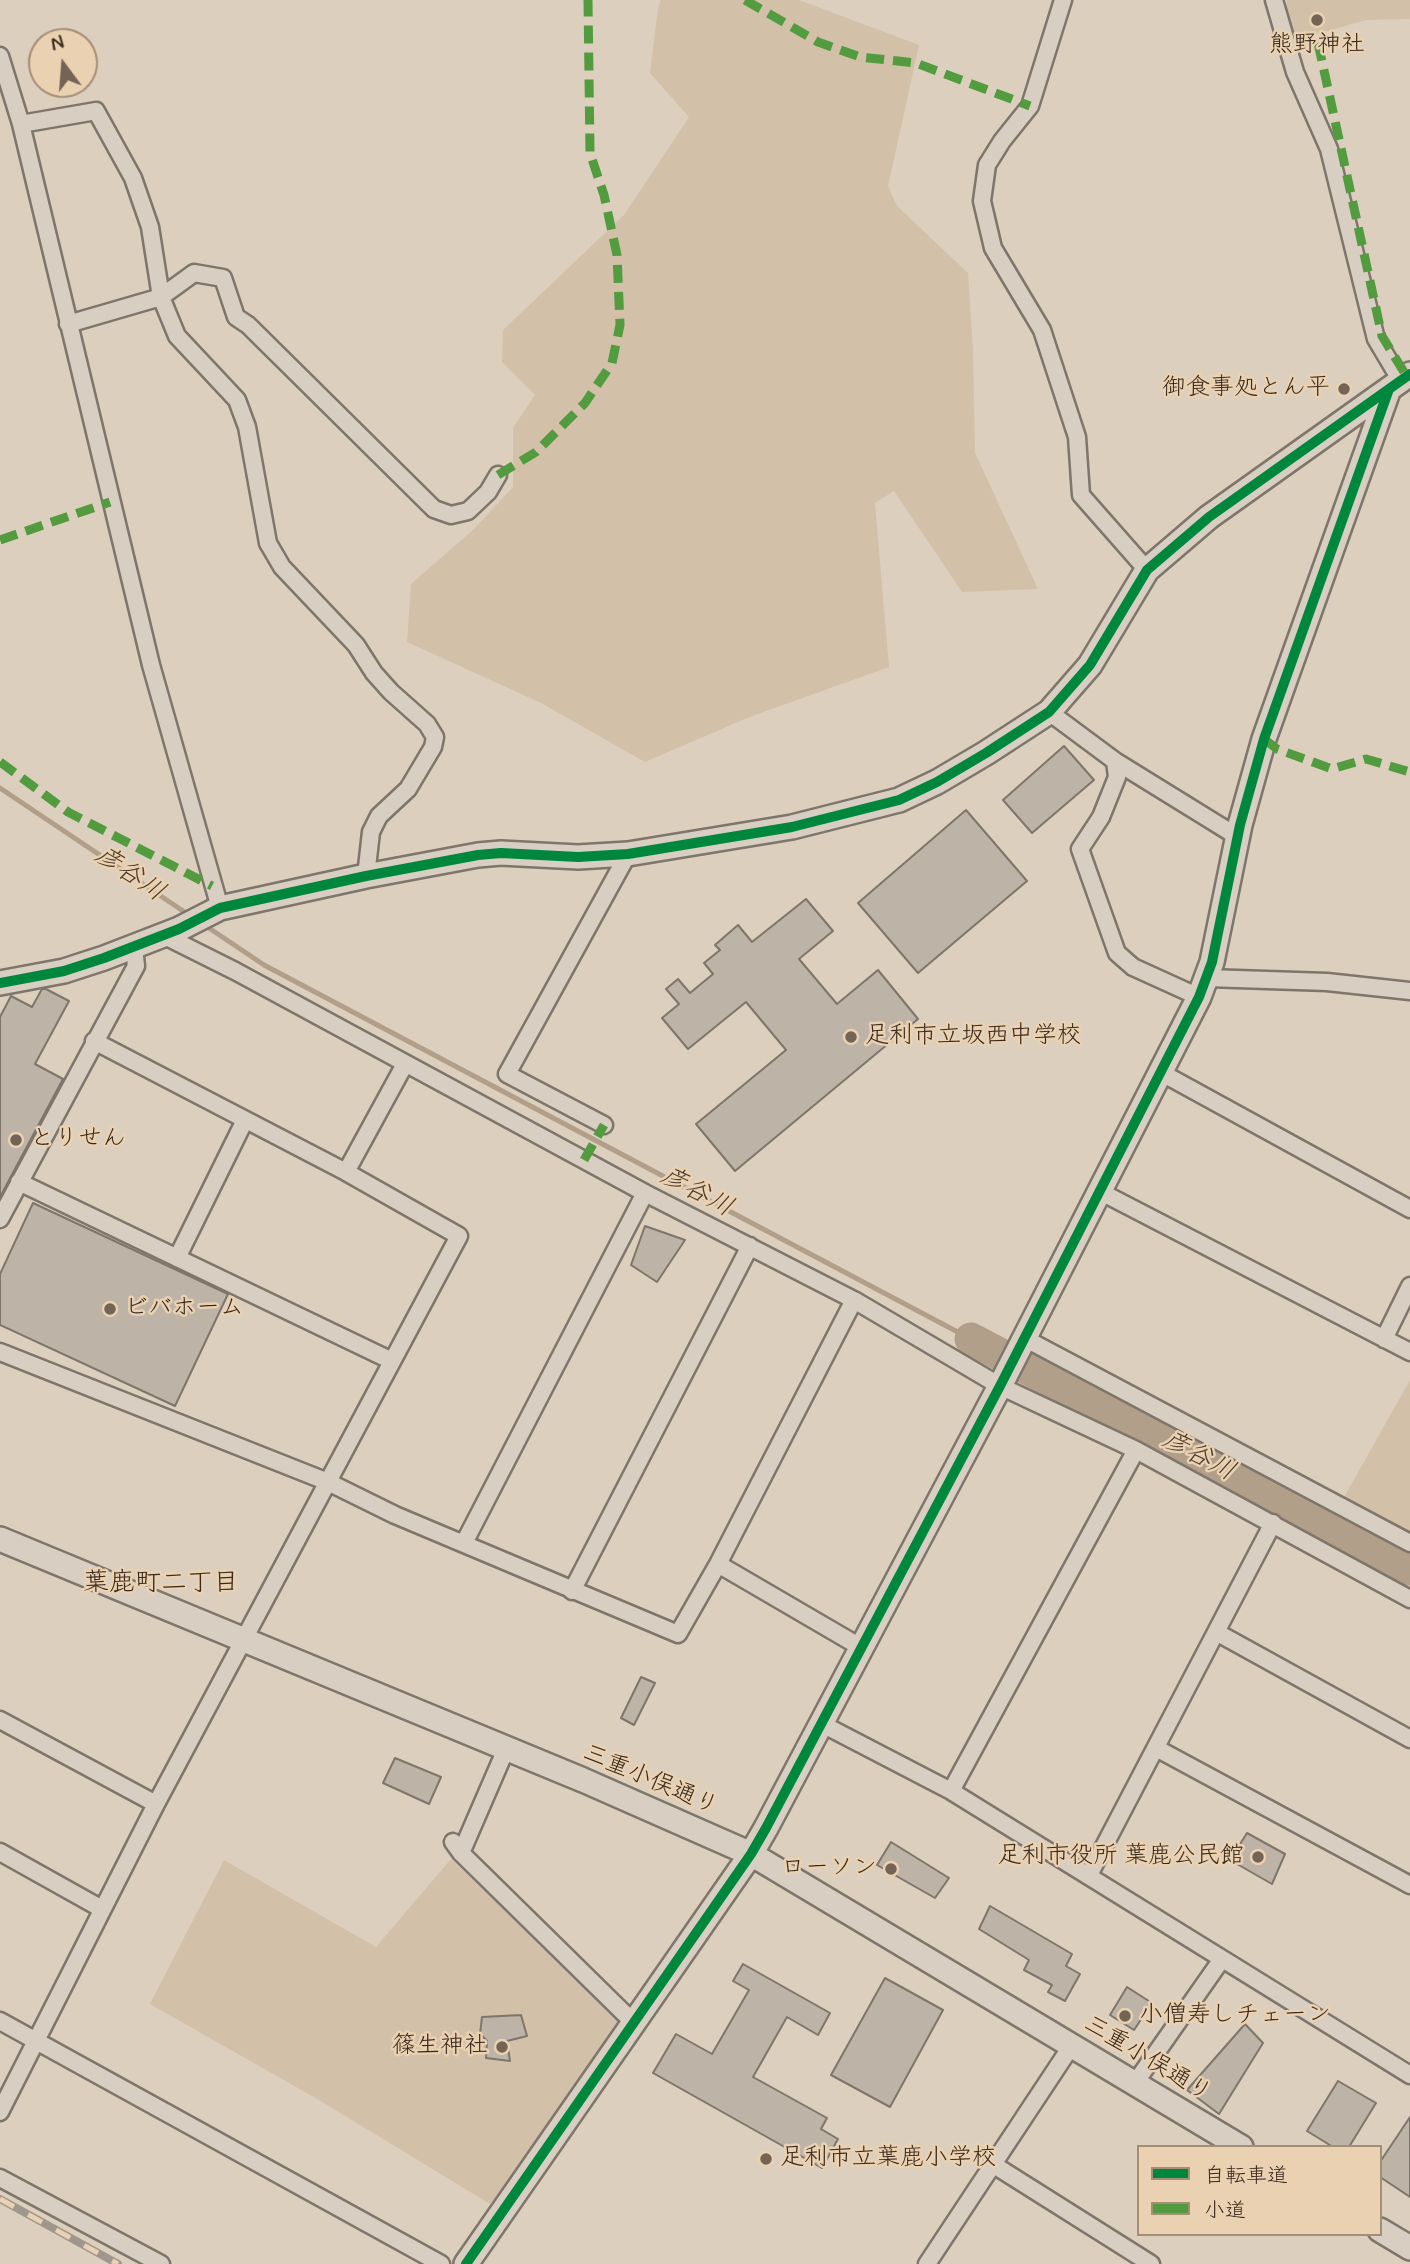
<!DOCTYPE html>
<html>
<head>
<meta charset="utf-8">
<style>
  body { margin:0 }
  #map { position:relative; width:1410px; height:2264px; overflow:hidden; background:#dccfbe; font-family:Mynerve,"Klee One",sans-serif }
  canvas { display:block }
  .legend { position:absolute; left:1137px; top:2145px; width:245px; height:91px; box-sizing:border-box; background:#e9d1b1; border:2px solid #a38e76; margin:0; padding:9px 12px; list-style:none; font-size:21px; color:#3b2a1e }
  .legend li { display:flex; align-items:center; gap:14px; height:35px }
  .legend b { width:35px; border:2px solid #a38e76 }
  .north { position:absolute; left:28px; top:28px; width:70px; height:70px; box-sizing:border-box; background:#e9d1b1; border:2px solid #a38e76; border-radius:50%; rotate:344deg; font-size:19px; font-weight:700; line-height:28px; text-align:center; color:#3b2a1e }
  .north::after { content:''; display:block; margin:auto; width:24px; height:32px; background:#736456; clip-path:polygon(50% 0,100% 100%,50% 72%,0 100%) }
</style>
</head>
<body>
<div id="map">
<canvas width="1410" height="2264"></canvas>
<ul class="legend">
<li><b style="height:9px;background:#00873e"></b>自転車道</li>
<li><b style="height:9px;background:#529c3f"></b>小道</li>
</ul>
<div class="north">N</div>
</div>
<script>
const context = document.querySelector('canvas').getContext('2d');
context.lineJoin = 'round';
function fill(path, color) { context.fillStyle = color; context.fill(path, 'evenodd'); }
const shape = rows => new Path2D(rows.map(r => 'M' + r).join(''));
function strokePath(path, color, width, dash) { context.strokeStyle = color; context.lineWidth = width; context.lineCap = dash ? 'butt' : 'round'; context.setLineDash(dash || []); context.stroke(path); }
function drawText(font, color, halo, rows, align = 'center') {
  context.font = font + ' Mynerve,"Klee One",sans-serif'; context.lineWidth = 5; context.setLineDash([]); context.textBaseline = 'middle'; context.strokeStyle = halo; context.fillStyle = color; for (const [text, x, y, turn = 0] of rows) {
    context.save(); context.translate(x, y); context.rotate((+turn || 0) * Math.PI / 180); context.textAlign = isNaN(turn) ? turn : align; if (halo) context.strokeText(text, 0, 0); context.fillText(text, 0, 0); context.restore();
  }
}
const green = shape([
  [661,0,799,0,919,45,888,186,897,206,968,273,973,351,975,453,1038,589,962,592,894,491,875,503,889,667,747,718,645,762,541,703,407,642,411,584,474,529,513,487,513,428,535,395,502,362,503,330,624,215,689,117,650,73,658,8],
  [1287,0,1410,0,1410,19,1366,20,1286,43],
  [1410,1380,1410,1535,1343,1499],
  [451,1859,626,2025,490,2204,319,2100,150,2004,224,1860,376,1947]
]);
const stream = shape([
  [0,788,189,915],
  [203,924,264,965,971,1339]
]);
const river = shape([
  [971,1339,1410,1569]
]);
const building = shape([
  [1064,746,1094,780,1032,833,1003,800,1064,746],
  [966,810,1027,881,918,973,858,903,966,810],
  [806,899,833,931,799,959,837,1004,878,970,918,1019,735,1171,696,1124,786,1050,746,1002,688,1049,662,1018,679,1004,666,989,678,979,690,993,713,974,704,963,720,950,715,945,738,925,752,942,806,899],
  [42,989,46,989,69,1001,35,1064,63,1079,0,1197,0,1017,11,996,32,1007,42,989],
  [33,1203,228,1294,175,1406,0,1325,0,1274,33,1203],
  [645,1226,685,1240,657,1282,631,1265,645,1226],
  [641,1677,655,1683,634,1725,621,1718,641,1677],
  [395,1758,441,1777,429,1804,383,1783,395,1758],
  [1247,1833,1285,1854,1272,1884,1230,1860,1247,1833],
  [891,1842,949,1878,935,1898,877,1865,891,1842],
  [990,1906,1072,1954,1066,1966,1080,1974,1065,2001,1048,1992,1052,1985,1024,1970,1029,1960,979,1929,990,1906],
  [743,1964,830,2013,818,2035,787,2017,753,2077,827,2118,821,2129,838,2139,822,2168,653,2073,676,2034,712,2054,749,1990,733,1981,743,1964],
  [885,1978,943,2010,890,2107,831,2075,885,1978],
  [1127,1987,1152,2003,1134,2030,1110,2015,1127,1987],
  [521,2015,527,2036,507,2041,510,2061,486,2058,487,2041,480,2034,482,2017,521,2015],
  [1245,2024,1263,2043,1219,2114,1187,2090,1245,2024],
  [1338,2081,1376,2103,1349,2147,1333,2147,1307,2131,1338,2081],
  [1410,2117,1410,2197,1380,2177,1380,2162,1410,2117]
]);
const street = shape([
  [1063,0,1030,106,1002,141,987,165,982,201,993,248,1042,330,1077,437,1081,495,1147,570],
  [1274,0,1295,72,1329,149,1376,339,1401,381],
  [0,56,21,124,151,665,220,908],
  [21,124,96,111,133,178,150,227,161,297,177,336,237,400,247,427,268,543,282,567,356,645,374,673,391,692,427,724,435,737,433,747,408,789,379,816,371,832,366,876],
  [68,324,161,297,194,273,223,278,236,317,248,325,434,509,451,515,468,511,488,492,498,475],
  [1049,712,1115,761,1117,777,1101,817,1080,849,1117,953,1133,967,1199,997],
  [1115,761,1238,837],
  [163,935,235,971,645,1193,854,1300,1000,1386,1136,1450,1410,1599],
  [1207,978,1327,982,1410,991],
  [1160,1072,1410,1209],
  [604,1125,507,1074,628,854],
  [346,1172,405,1064],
  [19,1182,392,1361],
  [1099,1191,1410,1352],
  [0,1219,136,966,134,947],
  [177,1258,245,1120],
  [1024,1338,1410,1543],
  [1384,1339,1410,1286],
  [0,1352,328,1482,395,1515,678,1634,718,1564,854,1300],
  [464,1543,645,1193],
  [718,1564,862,1648],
  [572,1591,750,1246],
  [1216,1632,1410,1739],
  [0,1720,156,1804],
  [822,1724,951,1791,1410,2075],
  [1156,1748,1410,1885],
  [951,1791,1136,1450],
  [453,1842,461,1853,634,2023],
  [0,1852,102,1909],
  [461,1853,506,1749],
  [1089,1875,1273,1523],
  [0,2021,441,2264],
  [1135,2083,1222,1959],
  [0,2112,156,1804,459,1236,346,1172,94,1041],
  [994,2165,1151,2264],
  [0,2178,161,2264],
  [927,2264,1072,2045]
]);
const secondary = shape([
  [0,983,64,971,104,958,179,929,220,908,366,876,478,855,501,853,578,857,628,854,792,827,899,800,937,782,986,753,1049,712,1090,665,1147,570,1209,517,1410,374],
  [0,1539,583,1780,751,1854,1241,2147],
  [1380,2230,1410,2248],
  [466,2264,751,1854,766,1828,1000,1386,1199,997,1212,962,1240,825,1264,739,1389,389]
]);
const rail = shape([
  [0,2199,118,2264]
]);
const quiet = shape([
  [745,0,818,42,860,57,916,63,1030,106],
  [1318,43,1382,336,1407,377],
  [498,475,536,452,585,403,612,363,620,325,617,255,604,195,590,153,588,0],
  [0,540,110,502],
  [1264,739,1277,749,1332,769,1366,759,1410,772],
  [0,762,68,812,212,886],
  [584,1160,604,1125]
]);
const cycleway = shape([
  [0,983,64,971,104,958,179,929,220,908,366,876,478,855,501,853,578,857,628,854,792,827,899,800,937,782,986,753,1049,712,1090,665,1147,570,1209,517,1410,374],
  [466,2264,751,1854,766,1828,1000,1386,1199,997,1212,962,1240,825,1264,739,1389,389]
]);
const markers = [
  [1317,20,7,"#736456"],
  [1344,389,7,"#736456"],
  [851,1037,7,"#736456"],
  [16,1140,7,"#736456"],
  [110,1309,7,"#736456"],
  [1258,1857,7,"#736456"],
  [891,1869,7,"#736456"],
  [1125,2016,7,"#736456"],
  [502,2047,7,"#736456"],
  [766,2159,7,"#736456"]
];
const poiNames = [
  ["熊野神社",1317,46,"center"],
  ["御食事処とん平",1330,389,"right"],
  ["足利市立坂西中学校",865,1037],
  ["とりせん",30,1140],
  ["ビバホーム",124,1309],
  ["足利市役所 葉鹿公民館",1244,1857,"right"],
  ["ローソン",877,1869,"right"],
  ["小僧寿しチェーン",1139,2016],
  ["篠生神社",488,2047,"right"],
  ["足利市立葉鹿小学校",780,2159]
];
const streetNames = [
  ["三重小俣通り",650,1781,23],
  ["三重小俣通り",1147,2060,31]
];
const waterNames = [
  ["彦谷川",129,875,34],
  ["彦谷川",696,1193,28],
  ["彦谷川",1198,1457,28]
];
const neighbourhoodNames = [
  ["葉鹿町二丁目",161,1585]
];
fill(green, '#d2c0a9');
strokePath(stream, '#b29f8a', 5);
strokePath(river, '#b29f8a', 33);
fill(building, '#bdb3a6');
strokePath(building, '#7e756b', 2);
strokePath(street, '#7e756b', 21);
strokePath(secondary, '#7e756b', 28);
strokePath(street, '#d8cec2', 16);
strokePath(secondary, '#d8cec2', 23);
strokePath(rail, '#9f978e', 8);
strokePath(rail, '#e9d1b1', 5, [16]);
strokePath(quiet, '#529c3f', 9, [18, 9]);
strokePath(cycleway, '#00873e', 10);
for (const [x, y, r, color] of markers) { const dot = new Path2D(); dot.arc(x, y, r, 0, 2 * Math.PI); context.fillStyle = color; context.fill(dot); strokePath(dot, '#e9d1b1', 2.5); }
drawText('24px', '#3b2a1e', '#e9d1b1', poiNames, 'left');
drawText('24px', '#3b2a1e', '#e9d1b1', streetNames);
drawText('italic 26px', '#4f3d2f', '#e9d1b1', waterNames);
drawText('26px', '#3b2a1e', '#e9d1b1', neighbourhoodNames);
</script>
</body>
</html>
